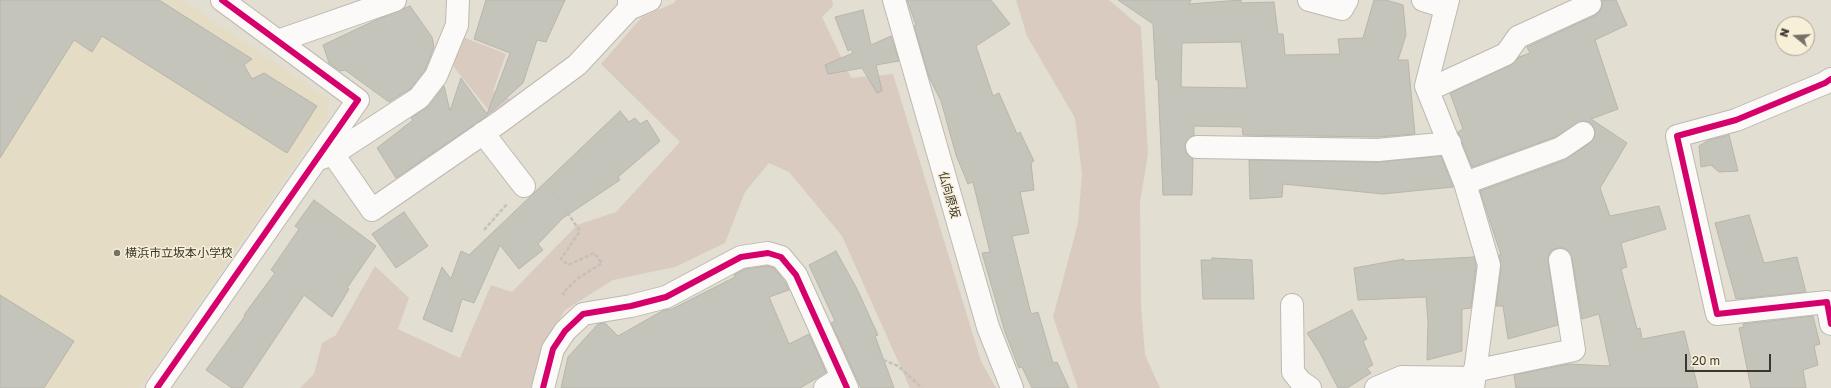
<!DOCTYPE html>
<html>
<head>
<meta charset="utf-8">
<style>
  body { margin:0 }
  #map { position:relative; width:1831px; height:388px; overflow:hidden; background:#e3ded2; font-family:"Golos Text",sans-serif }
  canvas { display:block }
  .north { position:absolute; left:1775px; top:16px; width:40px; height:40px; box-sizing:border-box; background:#f7efd8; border:1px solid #aba594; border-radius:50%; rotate:288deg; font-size:11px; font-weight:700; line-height:16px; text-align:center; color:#39362d }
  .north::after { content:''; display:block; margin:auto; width:14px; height:18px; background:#747167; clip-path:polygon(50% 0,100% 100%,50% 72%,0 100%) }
  .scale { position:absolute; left:1685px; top:354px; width:86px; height:18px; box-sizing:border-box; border:2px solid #39362d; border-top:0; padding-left:5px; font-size:12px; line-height:14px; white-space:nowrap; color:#39362d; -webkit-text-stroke:3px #f7efd8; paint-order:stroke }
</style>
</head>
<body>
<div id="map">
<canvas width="1831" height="388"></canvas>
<div class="north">N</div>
<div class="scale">20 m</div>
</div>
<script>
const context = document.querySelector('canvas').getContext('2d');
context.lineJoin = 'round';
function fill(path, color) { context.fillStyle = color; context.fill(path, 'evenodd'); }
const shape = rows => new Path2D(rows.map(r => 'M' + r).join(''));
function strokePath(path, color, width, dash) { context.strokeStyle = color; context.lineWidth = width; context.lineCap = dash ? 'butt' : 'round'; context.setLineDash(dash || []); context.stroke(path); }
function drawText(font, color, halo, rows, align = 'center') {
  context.font = font + ' "Golos Text","Noto Sans JP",sans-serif'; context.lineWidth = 3; context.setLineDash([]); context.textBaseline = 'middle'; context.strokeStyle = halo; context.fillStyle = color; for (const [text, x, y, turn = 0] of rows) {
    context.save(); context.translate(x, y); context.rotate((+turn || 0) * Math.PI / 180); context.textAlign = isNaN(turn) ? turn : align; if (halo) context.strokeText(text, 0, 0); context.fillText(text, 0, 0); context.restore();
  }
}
const built = shape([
  [0,0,183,0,329,99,327,118,140,388,0,388]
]);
const green = shape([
  [676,0,832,0,833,6,822,17,851,78,893,74,981,361,996,388,910,388,842,236,789,172,769,163,745,192,725,243,675,267,613,280,565,310,552,332,536,388,300,388,314,374,322,343,336,335,375,266,409,298,398,329,460,358,491,285,512,292,577,225,616,212,680,142,601,64,642,17,674,3],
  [1016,0,1109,0,1141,27,1148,154,1140,202,1141,306,1145,355,1160,388,1078,388,1053,317,1078,223,1082,174,1075,118,1027,36],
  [458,35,506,54,493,91,516,102,494,117,449,61]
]);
const building = shape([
  [0,0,159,0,252,59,244,65,252,79,264,73,317,106,287,153,102,36,92,52,74,40,0,158,0,0],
  [486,0,565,0,546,42,537,40,523,83,484,118,396,178,377,148,413,120,411,118,429,106,444,86,450,111,461,78,487,114,510,53,474,39,486,0],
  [907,0,991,0,1010,24,976,46,993,96,999,93,1017,134,1020,132,1034,161,1031,163,1034,190,1020,192,1029,233,1012,236,1031,314,1038,312,1053,363,1057,362,1069,388,1032,388,1022,367,1019,368,1005,332,982,253,990,252,973,182,968,184,956,155,941,101,929,77,914,26,916,25,907,0],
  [1118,0,1191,0,1189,4,1241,0,1241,3,1274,2,1278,34,1283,34,1285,55,1340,54,1338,39,1363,38,1374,0,1386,0,1403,5,1406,35,1398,60,1408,60,1415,134,1378,137,1243,135,1242,127,1194,126,1194,135,1187,140,1185,146,1186,153,1193,159,1192,195,1163,195,1158,80,1156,80,1153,24,1118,0],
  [1241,42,1247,88,1181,87,1182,43,1241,42],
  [1602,0,1616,0,1627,25,1595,40,1618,109,1591,119,1627,143,1600,188,1610,216,1659,206,1666,229,1621,243,1627,267,1621,269,1637,329,1640,328,1642,339,1684,331,1698,388,1516,388,1514,375,1569,364,1610,366,1599,314,1582,319,1572,258,1569,252,1564,248,1558,248,1552,250,1549,255,1548,262,1558,325,1508,339,1503,306,1496,306,1501,267,1499,255,1501,255,1480,191,1565,160,1590,143,1594,138,1595,132,1593,126,1589,122,1582,121,1555,137,1472,167,1458,132,1463,129,1450,93,1511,65,1519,57,1530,53,1527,47,1596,15,1600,11,1602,6,1602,0],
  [410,6,432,37,434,47,425,70,410,89,389,102,345,70,340,71,329,63,323,45,376,20,410,6],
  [863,10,871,45,891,36,899,61,876,65,882,91,877,93,862,68,828,74,825,65,853,53,851,49,848,51,835,17,863,10],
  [620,111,629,122,635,118,640,124,647,120,660,141,618,177,620,180,563,218,538,244,543,250,519,269,500,245,474,303,462,299,452,332,423,319,442,267,451,279,461,251,469,255,620,111],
  [1729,135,1738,171,1719,172,1711,165,1701,167,1699,146,1709,140,1729,135],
  [1441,156,1453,187,1383,194,1283,184,1282,197,1250,199,1249,160,1378,162,1441,156],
  [314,200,376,246,347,288,349,289,332,317,304,295,242,388,232,388,206,370,245,316,244,315,275,273,271,270,299,229,295,226,314,200],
  [404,212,428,246,396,268,372,234,404,212],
  [1749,215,1764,263,1797,257,1806,292,1736,299,1715,223,1749,215],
  [836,251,857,289,878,335,875,336,894,388,861,388,831,323,835,321,809,265,836,251],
  [1474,257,1476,266,1471,308,1462,309,1462,351,1427,360,1428,322,1426,297,1358,300,1354,268,1404,259,1404,261,1474,257],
  [1212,258,1252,260,1254,299,1203,299,1201,260,1212,260,1212,258],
  [767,266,774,268,785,282,789,290,769,297,789,344,809,334,826,372,817,378,800,388,561,388,568,357,598,324,605,323,618,336,664,310,672,309,735,277,734,275,745,269,767,266],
  [0,295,74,341,44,388,0,388,0,295],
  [1352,310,1367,339,1363,341,1373,365,1367,368,1371,373,1347,388,1338,388,1320,353,1307,333,1352,310],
  [1813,316,1820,344,1814,346,1818,365,1803,370,1806,388,1751,388,1739,328,1744,327,1743,324,1813,316]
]);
const path = shape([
  [550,188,580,231,561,259,568,265,594,253,602,263,577,279,563,293,565,295],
  [484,230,507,204],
  [860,355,867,355,879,358,898,366,922,388]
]);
const minor = shape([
  [894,0,988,327,1012,388],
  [1309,0,1342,9,1347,0],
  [1423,0,1445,7],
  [1448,0,1426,86,1465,183,1489,265,1473,388],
  [629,9,650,0],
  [278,41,395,0],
  [1831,79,1825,83,1736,120,1677,136,1717,314,1827,302,1831,324],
  [1428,90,1506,54,1518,37,1590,4],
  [483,133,524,186],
  [1197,147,1378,150,1450,143],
  [333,154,372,210,501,121,577,65,629,9,629,0],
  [319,159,333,154,419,98,436,76,457,25,458,0],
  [1465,183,1561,148,1583,133],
  [1292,305,1293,372,1301,382,1310,388],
  [1474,371,1574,350,1560,260],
  [157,388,358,100,222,0],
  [543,388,553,349,565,331,583,314,631,306,666,297,741,257,768,253,781,257,796,275,847,388],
  [825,388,842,377],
  [1376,388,1402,377,1474,378]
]);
const cycleway = shape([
  [1831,79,1825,83,1736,120,1677,136,1717,314,1827,302,1831,324],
  [157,388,358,100,222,0],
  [543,388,553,349,565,331,583,314,631,306,666,297,741,257,768,253,781,257,796,275,847,388]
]);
const markers = [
  [117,253,4,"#747167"]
];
const streetNames = [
  ["仏向原坂",949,195,74]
];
const poiNames = [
  ["横浜市立坂本小学校",125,253]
];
fill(built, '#e5dcc6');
fill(green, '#d9cbc0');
fill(building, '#c5c4ba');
strokePath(building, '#b7b5ac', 1);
strokePath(minor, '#bdb9b0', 24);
strokePath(path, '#c3c1bc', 2.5, [4, 2]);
strokePath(minor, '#fbfaf8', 22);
strokePath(cycleway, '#d6006c', 6);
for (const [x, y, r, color] of markers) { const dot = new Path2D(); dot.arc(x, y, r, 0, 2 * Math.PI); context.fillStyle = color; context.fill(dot); strokePath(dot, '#f7efd8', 1.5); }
drawText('12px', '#39362d', '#f7efd8', streetNames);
drawText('12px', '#39362d', '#f7efd8', poiNames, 'left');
</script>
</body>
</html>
